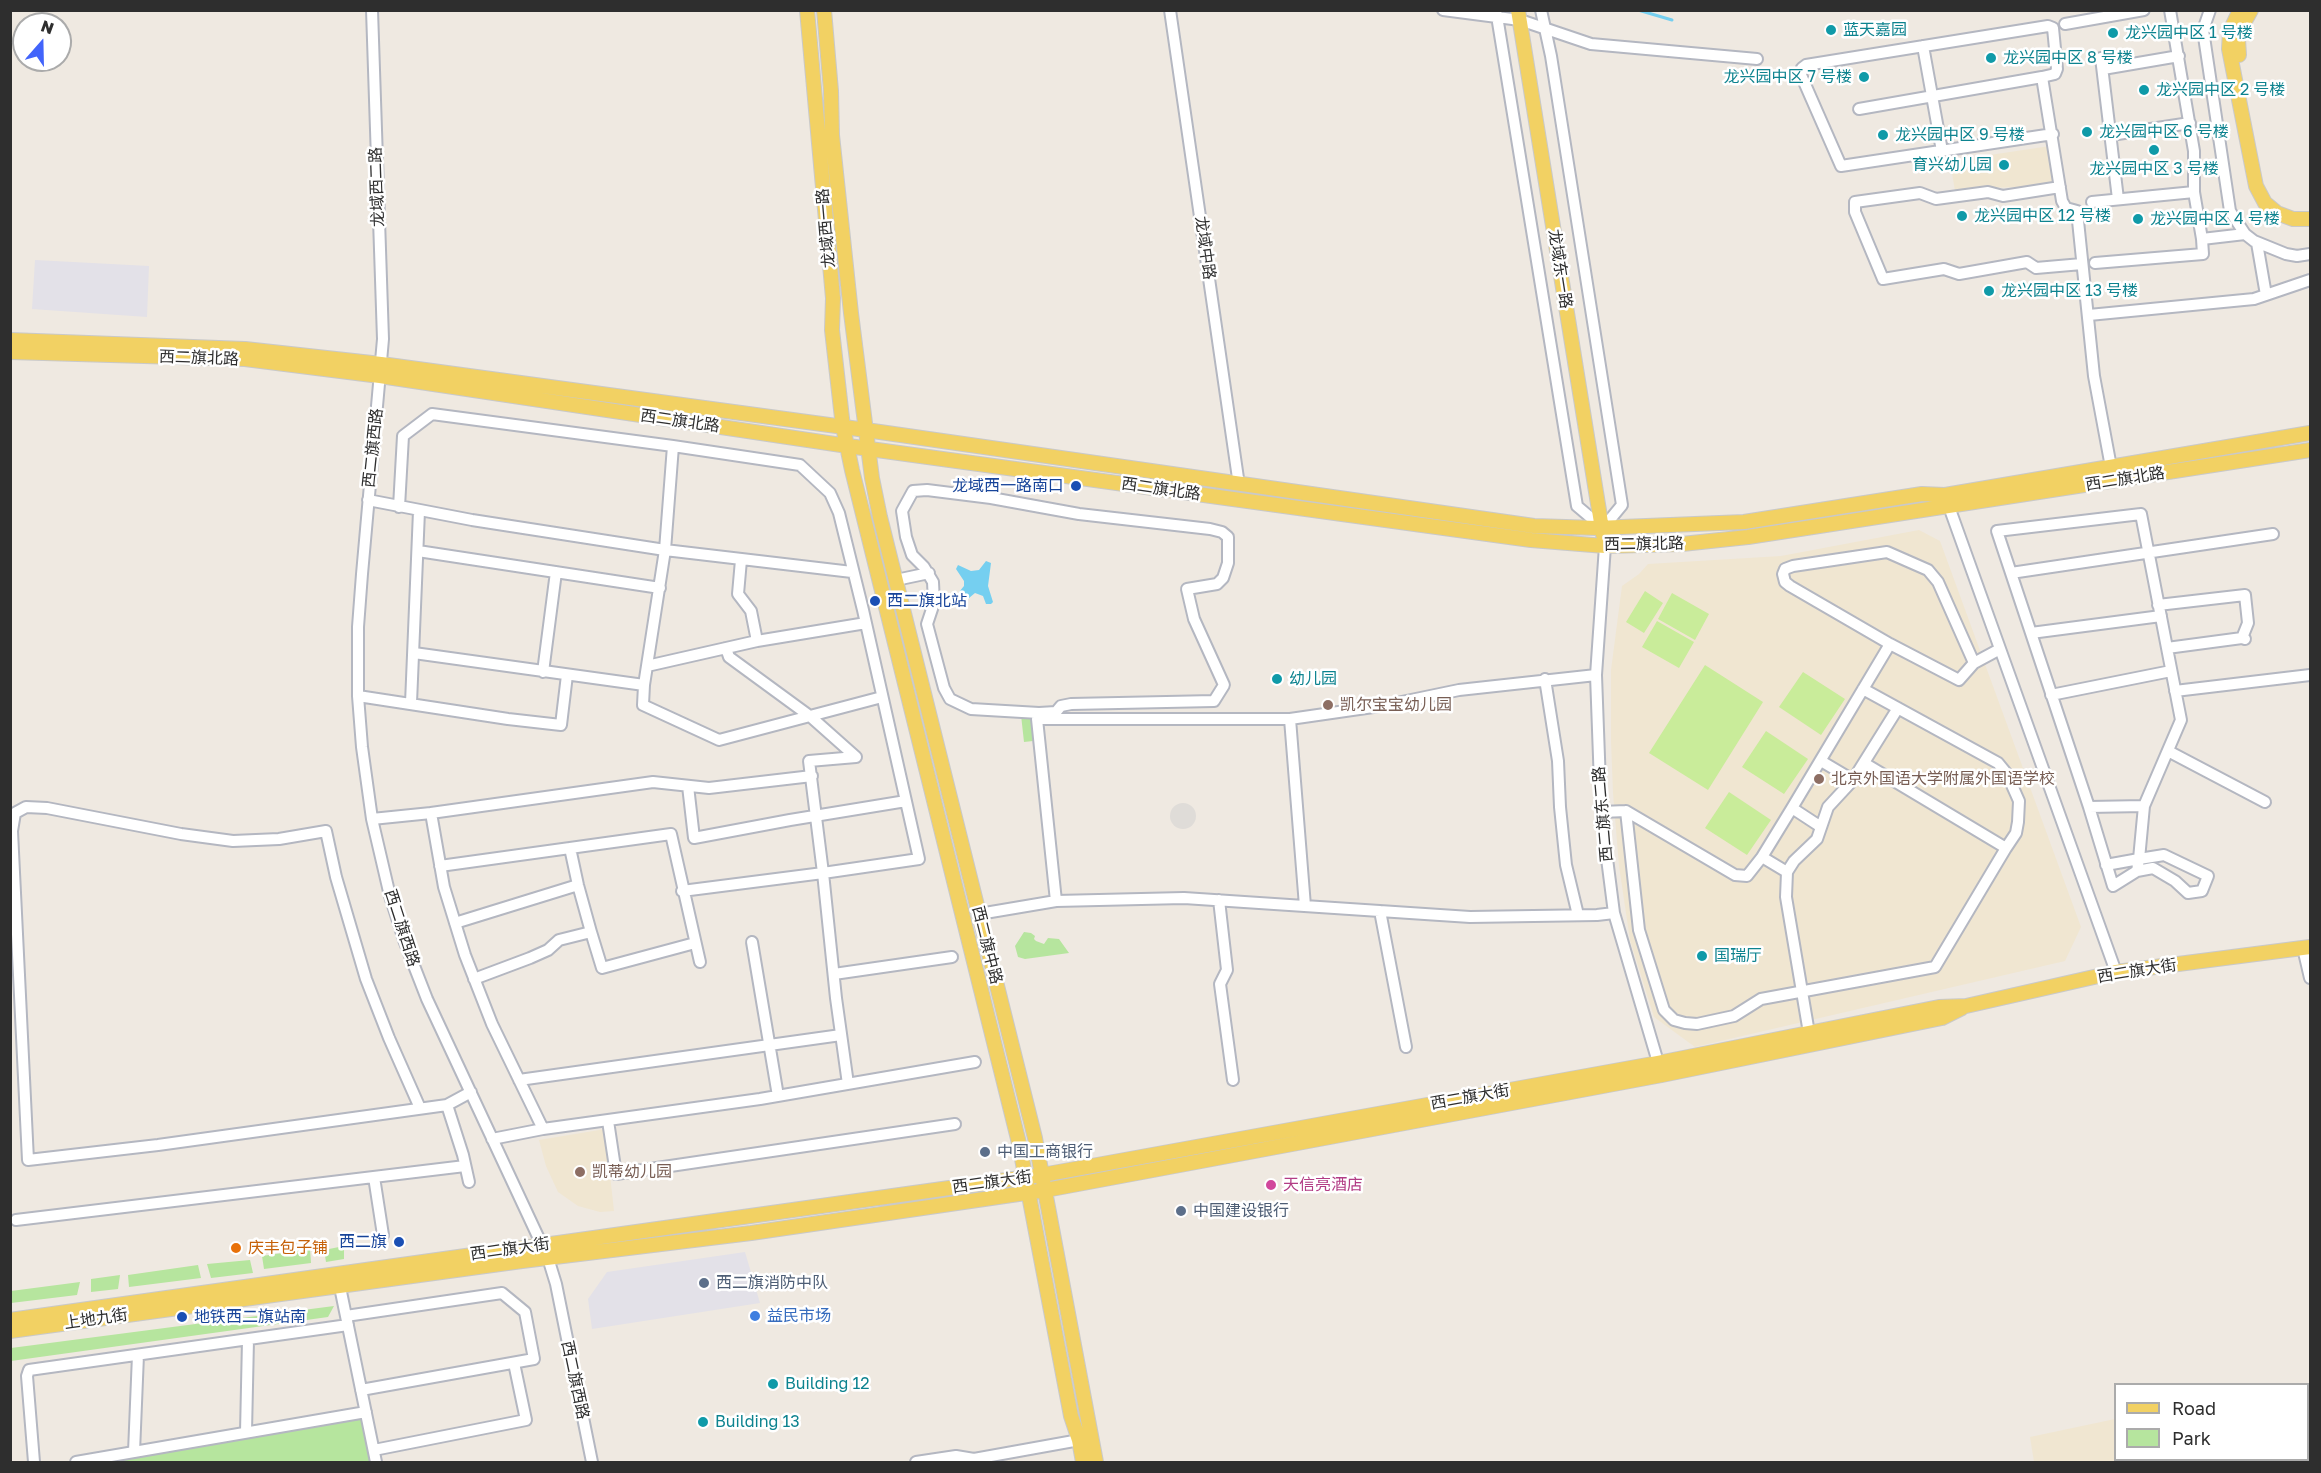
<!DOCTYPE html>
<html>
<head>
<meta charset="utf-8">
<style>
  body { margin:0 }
  #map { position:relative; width:2321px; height:1473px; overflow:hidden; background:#efe9e1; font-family:"Golos Text",sans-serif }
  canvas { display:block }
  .frame { position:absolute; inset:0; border:12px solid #2e2e2e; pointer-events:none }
  .legend { position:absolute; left:2114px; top:1383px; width:195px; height:78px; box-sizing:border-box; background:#fff; border:2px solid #ababab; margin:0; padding:8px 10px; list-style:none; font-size:18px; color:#2e2e2e }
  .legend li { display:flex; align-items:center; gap:12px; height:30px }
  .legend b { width:30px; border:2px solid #ababab }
  .north { position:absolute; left:12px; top:12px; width:60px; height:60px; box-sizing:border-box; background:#fff; border:2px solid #ababab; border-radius:50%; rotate:20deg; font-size:16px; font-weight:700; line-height:24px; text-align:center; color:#2e2e2e }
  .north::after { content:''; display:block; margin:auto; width:21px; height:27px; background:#4264fb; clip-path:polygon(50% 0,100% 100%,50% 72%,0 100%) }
</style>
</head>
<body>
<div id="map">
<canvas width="2321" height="1473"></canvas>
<div class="frame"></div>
<ul class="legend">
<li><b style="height:8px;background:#f2d163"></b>Road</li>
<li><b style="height:16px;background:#b6e59e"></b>Park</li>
</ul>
<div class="north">N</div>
</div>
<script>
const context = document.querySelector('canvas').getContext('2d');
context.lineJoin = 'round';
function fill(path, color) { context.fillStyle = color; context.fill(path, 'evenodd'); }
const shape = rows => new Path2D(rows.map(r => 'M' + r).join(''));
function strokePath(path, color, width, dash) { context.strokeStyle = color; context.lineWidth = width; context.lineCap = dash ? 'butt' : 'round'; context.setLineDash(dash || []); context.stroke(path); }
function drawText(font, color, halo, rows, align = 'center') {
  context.font = font + ' "Golos Text","Noto Sans SC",sans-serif'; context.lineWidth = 5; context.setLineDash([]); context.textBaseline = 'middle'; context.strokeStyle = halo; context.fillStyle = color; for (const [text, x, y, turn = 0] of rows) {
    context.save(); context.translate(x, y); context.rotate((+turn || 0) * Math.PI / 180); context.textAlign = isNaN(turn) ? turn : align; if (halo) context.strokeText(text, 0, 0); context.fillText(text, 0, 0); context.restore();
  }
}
const industrial = shape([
  [35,260,149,266,147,317,32,309],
  [745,1252,760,1303,592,1329,588,1299,607,1272]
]);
const education = shape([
  [2050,146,2054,181,2029,187,1975,188,1955,191,1950,161],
  [1919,530,1940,541,2081,927,2065,961,1695,1047,1654,1017,1630,940,1619,866,1613,793,1611,741,1611,670,1622,586,1639,574,1648,564,1781,556],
  [605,1129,614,1211,600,1212,578,1206,558,1192,546,1166,539,1140],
  [2115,1419,2116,1460,2177,1460,2178,1462,2034,1462,2030,1437]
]);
const green = shape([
  [1021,715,1031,715,1033,741,1024,742],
  [1024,932,1031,933,1035,936,1034,939,1036,941,1044,944,1048,938,1059,939,1069,953,1025,959,1018,957,1015,946],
  [344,1246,344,1259,326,1262,324,1250],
  [310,1249,311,1263,264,1269,262,1256],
  [250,1260,253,1273,211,1278,207,1264],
  [198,1265,201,1278,129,1287,128,1275],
  [120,1275,118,1289,91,1292,91,1279],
  [80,1282,77,1295,11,1303,11,1291],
  [334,1306,328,1317,11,1361,11,1348],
  [366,1412,376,1462,76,1462]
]);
const pitch = shape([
  [1645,591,1663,603,1644,633,1626,622],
  [1672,593,1709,614,1695,640,1658,619],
  [1657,621,1694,642,1679,668,1642,647],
  [1705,665,1763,702,1708,790,1649,753],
  [1803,672,1845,699,1821,735,1779,707],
  [1766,731,1808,759,1784,794,1742,767],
  [1729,792,1771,820,1747,855,1705,828]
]);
const plaza = shape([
  '1170 816a13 13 0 1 1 26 0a13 13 0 1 1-26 0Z'
]);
const water = shape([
  [986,561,991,563,988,586,993,602,991,604,986,604,983,596,975,593,969,598,962,599,959,592,964,586,964,581,956,569,958,565,971,571,979,570]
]);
const stream = shape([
  [1638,10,1672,20]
]);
const minor = shape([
  [372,10,383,339,362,574,358,627,358,696,362,747,372,819,390,896,404,940,427,999,548,1258,556,1284,592,1462],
  [1170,10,1239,485],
  [1443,10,1520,20,1591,44,1757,59],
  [1496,10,1577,506,1603,528,1622,505,1551,56,1541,10],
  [2170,10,2194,151,2194,192,2202,239,2245,234],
  [2210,10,2203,30,2230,211,2245,234,2254,241,2286,254,2297,256,2310,254],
  [2065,24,2144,10],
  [1923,46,1942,151],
  [2101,58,2118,199],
  [2103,69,2179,56],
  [2042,77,2055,74,2057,69,2053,28,2048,26,1806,65,1802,68,1801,75,1841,166,2053,134],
  [1859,109,2042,77,2062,201,2066,208,2077,211,2094,376,2111,467],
  [2111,135,2190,123],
  [2060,187,2003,196,1988,192,1936,199,1920,193,1855,202,1855,212,1883,279,1944,269,1959,274,2027,262,2036,268,2082,264],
  [2092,202,2194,192],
  [2257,243,2266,295],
  [2095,263,2203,254,2202,239],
  [2089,315,2254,299,2310,280],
  [673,446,665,550,644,685,643,705,719,740,882,697],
  [927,490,991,498,1079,514,1210,529,1222,532,1228,537,1228,563,1223,578,1217,584,1187,589,1194,619,1224,685,1214,701,1071,704,1061,706,1056,712,1039,713,971,709,950,699,944,688,927,624,934,603,933,582,924,567,912,555,906,537,902,511,913,491,927,490],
  [368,500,472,520,665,550,852,572],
  [1947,501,2116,972],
  [399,507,403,436,432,414,673,446,800,465,830,493,839,513,863,610,919,859,823,873,836,998,848,1084],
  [2141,514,2181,720,2144,806,2089,807,1997,531,2141,514],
  [1605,546,1596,675,1601,812,1614,913,1660,1069],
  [418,551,660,588],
  [741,560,738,594,751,611,757,641],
  [2011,573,2273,534],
  [896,580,929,573],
  [2158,605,2245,595,2248,623,2242,638],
  [2031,633,2161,616],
  [726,648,729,657,811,717,856,757],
  [2167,648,2242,638,2245,639],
  [414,653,644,685],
  [1974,663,1938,582,1928,570,1887,552,1793,566,1785,569,1783,574,1785,582,1790,586,1890,644,1959,680,1974,663,2000,649],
  [647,666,757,641,866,623],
  [543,672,556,572],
  [1545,679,1558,761,1560,807,1566,865,1578,915],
  [1863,689,1998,763,2007,774,2019,801,2018,822,2016,833,2006,848,1864,763],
  [2175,691,2310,675],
  [2051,695,2171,671],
  [358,696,508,719,561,725,567,675],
  [411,703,419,511],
  [1290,719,1305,906],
  [2168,751,2265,802],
  [1821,761,1853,780],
  [688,786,694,838,790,820,906,801],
  [2089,807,2113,886,2137,871],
  [1792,808,1821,827],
  [1626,811,1639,930,1664,1010,1674,1020,1685,1023,1697,1024,1734,1016,1761,999,1935,967,2006,848],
  [1601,812,1626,811,1735,875,1747,876,1762,857,1792,808,1890,644],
  [431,813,444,887,465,955,492,1024,543,1129],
  [372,819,431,813,653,782,709,788,812,776],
  [570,848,578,885,591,932],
  [1762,857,1787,872],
  [2106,865,2139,859,2137,871,2153,868,2175,881,2188,893,2202,891,2208,876,2164,855,2139,859,2144,806],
  [440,866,671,834,700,962],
  [682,891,823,873,809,761,856,757],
  [1219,900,1227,970,1220,984,1233,1080],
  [1056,901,1037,719,1290,719,1387,705,1459,690,1596,675],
  [1380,911,1406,1047],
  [979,914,1056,901,1184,898,1470,917,1597,915,1614,913],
  [455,923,578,885],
  [752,942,778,1096],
  [2303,948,2310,978],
  [834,974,952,957],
  [474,979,530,958,548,950,559,940,591,932,602,968,695,943],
  [1809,1033,1786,897,1787,872,1794,861,1817,839,1828,807,1853,780,1898,708],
  [519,1080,841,1035],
  [447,1105,463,1155,469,1182],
  [420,1108,389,1038,366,979,336,877,326,831,279,839,233,841,181,834,47,808,26,807,15,813,12,831,28,1160,158,1145,447,1105,471,1092],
  [608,1121,616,1174,955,1124],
  [492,1139,543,1129,760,1099,975,1062],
  [374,1177,383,1235],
  [16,1220,465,1166],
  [340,1287,376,1462],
  [346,1316,502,1293,525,1312,534,1359,361,1390],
  [246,1432,248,1340],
  [374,1450,526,1420,514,1363],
  [134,1452,138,1355],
  [34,1462,27,1376,29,1370,348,1325],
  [76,1462,366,1412],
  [916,1462,956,1456,974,1459,1085,1439]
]);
const major = shape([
  [807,10,833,298,832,330,843,427,852,470,1019,1143,1071,1416,1079,1440,1083,1462],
  [824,10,831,91,832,135,851,313,872,478,880,517,1035,1138,1096,1462],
  [1518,10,1603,535],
  [2240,10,2230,31,2229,49,2256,186,2265,203,2277,213,2293,219,2310,219],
  [2239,55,2238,39,2241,28,2251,10],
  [10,340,245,349,381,364,866,430,1534,526,1597,528,1744,522,1922,494,1945,495,2310,433],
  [10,352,245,359,380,376,848,446,1531,540,1605,546,1682,544,1748,537,2310,450],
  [10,1320,1042,1175,1658,1063,1939,1007,1966,1006,2116,972,2310,947],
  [10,1331,522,1261,751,1233,1046,1190,1662,1075,1942,1018,1962,1008]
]);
const markers = [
  [1831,30,6,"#0f9aa8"],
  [2113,33,6,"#0f9aa8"],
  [1991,58,6,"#0f9aa8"],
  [1864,77,6,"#0f9aa8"],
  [2144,90,6,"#0f9aa8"],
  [2087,132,6,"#0f9aa8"],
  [1883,135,6,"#0f9aa8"],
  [2154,150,6,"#0f9aa8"],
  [2004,165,6,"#0f9aa8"],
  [1962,216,6,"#0f9aa8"],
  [2138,219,6,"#0f9aa8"],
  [1989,291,6,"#0f9aa8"],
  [1076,486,6,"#1a4fb4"],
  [875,601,6,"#1a4fb4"],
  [1277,679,6,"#0f9aa8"],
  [1328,705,6,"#8d6e63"],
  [1819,779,6,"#8d6e63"],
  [1702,956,6,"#0f9aa8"],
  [985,1152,6,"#5c6f8a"],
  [580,1172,6,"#8d6e63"],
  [1271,1185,6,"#d1479c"],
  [1181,1211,6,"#5c6f8a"],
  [399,1242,6,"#1a4fb4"],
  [236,1248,6,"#e8710a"],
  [704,1283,6,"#5c6f8a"],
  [755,1316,6,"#3f7fe0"],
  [182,1317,6,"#1a4fb4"],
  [773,1384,6,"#0f9aa8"],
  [703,1422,6,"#0f9aa8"]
];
const cultureNames = [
  ["蓝天嘉园",1843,30],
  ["龙兴园中区 1 号楼",2125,33],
  ["龙兴园中区 8 号楼",2003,58],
  ["龙兴园中区 7 号楼",1852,77,"right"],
  ["龙兴园中区 2 号楼",2156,90],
  ["龙兴园中区 6 号楼",2099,132],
  ["龙兴园中区 9 号楼",1895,135],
  ["育兴幼儿园",1992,165,"right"],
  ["龙兴园中区 3 号楼",2154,169,"center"],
  ["龙兴园中区 12 号楼",1974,216],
  ["龙兴园中区 4 号楼",2150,219],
  ["龙兴园中区 13 号楼",2001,291],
  ["幼儿园",1289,679],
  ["国瑞厅",1714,956],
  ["Building 12",785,1384],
  ["Building 13",715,1422]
];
const streetNames = [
  ["龙域西二路",377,187,-92],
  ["龙域西一路",826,228,-95],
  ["龙域中路",1205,248,82],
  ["龙域东一路",1560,269,81],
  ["西二旗北路",199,358,2],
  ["西二旗北路",680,421,8],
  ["西二旗西路",373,448,-84],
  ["西二旗北路",2125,479,-9],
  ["西二旗北路",1161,489,8],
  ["西二旗北路",1644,544,-1],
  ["西二旗东二路",1603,814,-95],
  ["西二旗西路",402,928,72],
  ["西二旗中路",987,945,76],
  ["西二旗大街",2137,971,-9],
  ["西二旗大街",1470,1097,-10],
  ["西二旗大街",992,1182,-8],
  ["西二旗大街",510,1249,-8],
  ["上地九街",96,1319,-8],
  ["西二旗西路",575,1380,78]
];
const transitNames = [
  ["龙域西一路南口",1064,486],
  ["西二旗北站",887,601,"left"],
  ["西二旗",387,1242],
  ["地铁西二旗站南",194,1317,"left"]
];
const educationNames = [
  ["凯尔宝宝幼儿园",1340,705],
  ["北京外国语大学附属外国语学校",1831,779],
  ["凯蒂幼儿园",592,1172]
];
const serviceNames = [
  ["中国工商银行",997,1152],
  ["中国建设银行",1193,1211],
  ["西二旗消防中队",716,1283]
];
const hotelNames = [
  ["天信亮酒店",1283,1185]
];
const foodNames = [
  ["庆丰包子铺",248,1248]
];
const shopNames = [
  ["益民市场",767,1316]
];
fill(industrial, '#e3e1e8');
fill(education, '#f0e6d1');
fill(green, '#b6e59e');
fill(pitch, '#c9ec9a');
fill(plaza, '#dfdcd8');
fill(water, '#75cff0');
strokePath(stream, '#75cff0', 3);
strokePath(minor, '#b4b7c1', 14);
strokePath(major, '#c9c9c9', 16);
strokePath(minor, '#fff', 10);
strokePath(major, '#f2d163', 14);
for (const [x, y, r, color] of markers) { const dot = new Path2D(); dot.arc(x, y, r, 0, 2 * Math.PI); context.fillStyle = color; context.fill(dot); strokePath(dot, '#fff', 2); }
drawText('16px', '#0d838f', '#fff', cultureNames, 'left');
drawText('16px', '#2e2e2e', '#fff', streetNames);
drawText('16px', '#164399', '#fff', transitNames, 'right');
drawText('16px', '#785e54', '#fff', educationNames, 'left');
drawText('16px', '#4e5e75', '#fff', serviceNames, 'left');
drawText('16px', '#b23c85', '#fff', hotelNames, 'left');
drawText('16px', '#c56008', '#fff', foodNames, 'left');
drawText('16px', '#366cbe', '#fff', shopNames, 'left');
</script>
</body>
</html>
